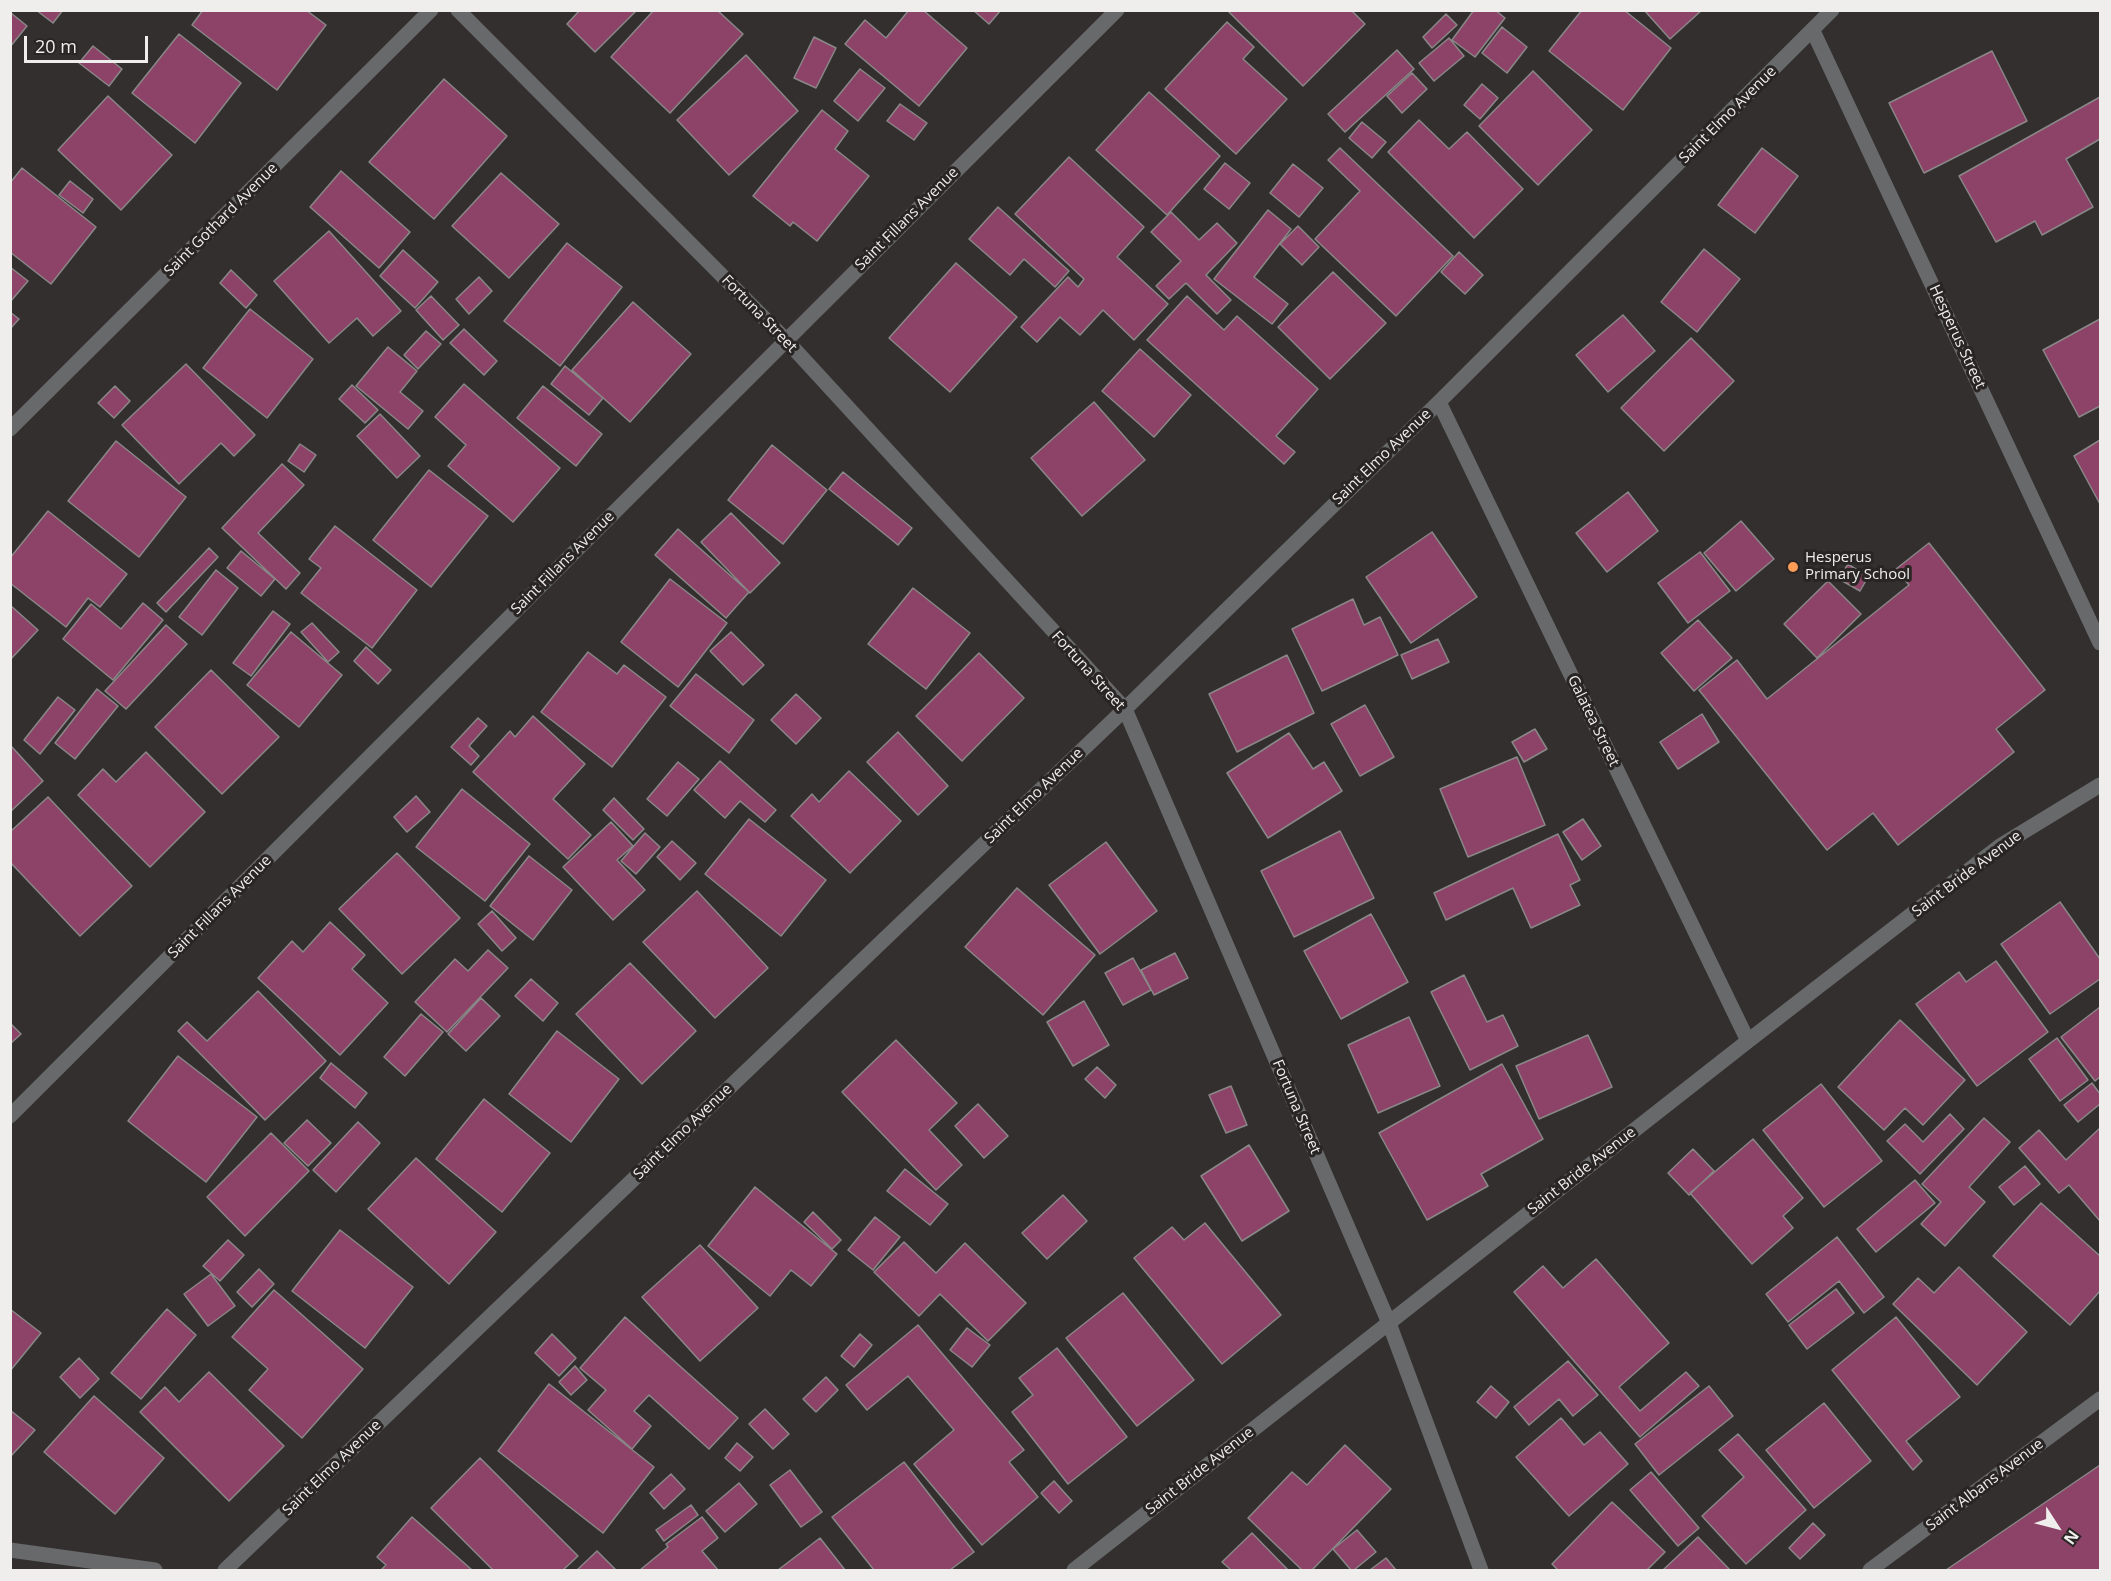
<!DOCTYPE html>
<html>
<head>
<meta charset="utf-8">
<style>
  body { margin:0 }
  #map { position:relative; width:2111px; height:1581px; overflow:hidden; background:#322f2e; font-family:"Open Sans",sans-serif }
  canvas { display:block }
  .frame { position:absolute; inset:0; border:12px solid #efeeed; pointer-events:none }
  .north { position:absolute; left:2027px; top:1497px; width:60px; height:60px; -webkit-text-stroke:4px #282524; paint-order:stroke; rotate:126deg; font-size:16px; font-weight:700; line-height:24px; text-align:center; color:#efeeed }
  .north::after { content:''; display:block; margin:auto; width:21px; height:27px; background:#efeeed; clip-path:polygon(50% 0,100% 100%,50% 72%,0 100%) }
  .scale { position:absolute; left:24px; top:36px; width:124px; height:27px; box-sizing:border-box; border:3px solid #efeeed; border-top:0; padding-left:8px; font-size:18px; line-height:21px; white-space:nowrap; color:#efeeed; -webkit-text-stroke:4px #282524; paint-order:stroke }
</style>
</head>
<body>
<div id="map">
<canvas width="2111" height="1581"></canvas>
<div class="frame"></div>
<div class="north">N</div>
<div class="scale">20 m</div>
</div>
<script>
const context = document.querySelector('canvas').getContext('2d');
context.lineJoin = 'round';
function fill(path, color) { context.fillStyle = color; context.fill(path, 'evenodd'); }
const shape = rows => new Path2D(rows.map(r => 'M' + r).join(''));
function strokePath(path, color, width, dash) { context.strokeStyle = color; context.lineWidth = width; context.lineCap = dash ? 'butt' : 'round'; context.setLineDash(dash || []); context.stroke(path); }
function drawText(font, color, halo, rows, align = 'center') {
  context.font = font + ' "Open Sans",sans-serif'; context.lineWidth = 6; context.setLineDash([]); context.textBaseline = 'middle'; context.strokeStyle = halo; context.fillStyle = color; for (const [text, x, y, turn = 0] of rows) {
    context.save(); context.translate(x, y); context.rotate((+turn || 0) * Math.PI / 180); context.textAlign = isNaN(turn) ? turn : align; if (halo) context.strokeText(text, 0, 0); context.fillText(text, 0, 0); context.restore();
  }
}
const building = shape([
  [36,10,63,10,53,23,36,10],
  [203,10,306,10,326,25,277,90,192,25,203,10],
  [580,10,637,10,595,52,567,24,580,10],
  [654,10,717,10,743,34,670,113,611,57,654,10],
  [909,10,923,10,967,48,919,106,845,44,865,20,886,38,909,10],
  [973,10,1001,10,989,24,973,10],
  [1227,10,1351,10,1365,24,1303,86,1227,10],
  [1474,10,1495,10,1505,18,1475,57,1452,40,1474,10],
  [1582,10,1624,10,1671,48,1623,110,1549,51,1582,10],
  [1644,10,1702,10,1670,39,1644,10],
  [11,13,27,26,10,47,10,14,11,13],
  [1446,14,1457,25,1432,48,1423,37,1446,14],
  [1227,22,1254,47,1243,59,1287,99,1236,154,1165,89,1227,22],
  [1502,27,1527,47,1507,73,1482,53,1502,27],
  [179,34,241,83,195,143,132,93,179,34],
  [814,37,836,48,816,88,794,78,814,37],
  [1449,38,1464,56,1434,81,1419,63,1449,38],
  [93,46,122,69,109,86,79,63,93,46],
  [1397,50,1414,69,1345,132,1328,114,1397,50],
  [1992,51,2027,121,1924,173,1889,103,1992,51],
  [746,55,798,111,729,175,677,120,746,55],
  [860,69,885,88,858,121,834,101,860,69],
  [1533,71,1592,130,1538,185,1479,126,1533,71],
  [1412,73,1427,89,1402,113,1387,96,1412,73],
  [444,79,507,136,434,219,369,162,444,79],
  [1482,84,1498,98,1480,119,1464,105,1482,84],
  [1149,92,1220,156,1167,215,1096,150,1149,92],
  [108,96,172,155,121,210,58,150,108,96],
  [2100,97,2100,139,2066,159,2093,207,2042,235,2035,221,1996,242,1959,176,2100,97],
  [900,104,927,123,914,140,887,121,900,104],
  [822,110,848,131,835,149,869,176,817,241,793,222,790,226,753,196,822,110],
  [1419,120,1449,149,1467,132,1523,189,1474,238,1388,152,1419,120],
  [1362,122,1386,142,1372,158,1349,138,1362,122],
  [1340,148,1453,256,1396,316,1315,239,1360,191,1328,160,1340,148],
  [1762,148,1798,176,1755,233,1718,205,1762,148],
  [1069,157,1144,227,1117,257,1168,304,1134,340,1103,310,1080,335,1060,317,1037,342,1021,327,1068,277,1078,287,1084,279,1015,214,1069,157],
  [1225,163,1250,183,1229,209,1204,189,1225,163],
  [1293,164,1323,188,1299,217,1270,193,1293,164],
  [22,168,96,227,51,284,10,252,10,183,22,168],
  [341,171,410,232,379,268,310,207,341,171],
  [501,173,559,224,509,278,452,226,501,173],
  [70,181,93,199,83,213,59,195,70,181],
  [998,207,1069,271,1055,287,1024,259,1010,275,969,239,998,207],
  [1268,210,1291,229,1254,277,1288,304,1272,324,1214,279,1268,210],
  [1171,212,1199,240,1217,223,1237,243,1206,275,1231,300,1217,314,1186,283,1169,299,1156,286,1181,261,1151,232,1171,212],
  [1298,226,1319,247,1302,265,1280,244,1298,226],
  [329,231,401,311,373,336,357,318,329,343,274,281,329,231],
  [567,243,622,287,560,366,504,321,567,243],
  [1704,249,1740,279,1697,332,1661,302,1704,249],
  [403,250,438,282,415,308,380,276,403,250],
  [1459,252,1483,275,1465,294,1441,272,1459,252],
  [956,263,1017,317,950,392,889,338,956,263],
  [10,267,28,281,10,302,10,267],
  [231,270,257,295,246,308,220,283,231,270],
  [1333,272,1386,323,1330,379,1278,327,1333,272],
  [479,277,492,291,469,314,456,299,479,277],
  [431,296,459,325,443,340,416,310,431,296],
  [1187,296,1224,330,1237,316,1318,389,1276,436,1295,452,1284,464,1147,340,1187,296],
  [633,302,691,354,630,422,572,370,633,302],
  [250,309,313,359,267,418,203,368,250,309],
  [10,312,19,319,10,329,10,312],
  [1623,315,1655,351,1608,392,1576,355,1623,315],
  [2100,319,2100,406,2079,417,2043,350,2100,319],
  [464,329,497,361,484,375,450,343,464,329],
  [426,331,441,344,418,369,404,355,426,331],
  [1691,338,1734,381,1664,451,1621,408,1691,338],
  [388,347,417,371,400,392,423,411,408,429,356,386,388,347],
  [1140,349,1191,395,1154,437,1102,391,1140,349],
  [186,364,255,435,234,456,221,443,179,484,122,425,186,364],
  [565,366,603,398,589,415,551,384,565,366],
  [464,384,560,468,513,522,448,466,466,445,435,417,464,384],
  [352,385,378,410,365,423,339,399,352,385],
  [115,386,130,401,114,418,98,403,115,386],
  [543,386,602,434,576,466,517,418,543,386],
  [1094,402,1145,460,1082,516,1031,458,1094,402],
  [380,414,420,456,397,478,357,436,380,414],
  [2100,440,2100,504,2074,456,2100,440],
  [116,441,186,497,139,557,68,501,116,441],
  [300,444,316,455,304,472,288,461,300,444],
  [772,445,827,490,783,544,728,500,772,445],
  [282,464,304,485,258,533,300,573,286,589,222,528,282,464],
  [429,470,488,516,431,587,373,540,429,470],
  [843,472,912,528,898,545,829,489,843,472],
  [1628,492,1658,531,1607,572,1576,533,1628,492],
  [48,511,127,574,100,607,88,598,66,627,10,583,10,558,48,511],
  [731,513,780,563,750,593,701,542,731,513],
  [1741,521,1774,559,1736,591,1704,553,1741,521],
  [335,526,417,590,372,648,301,593,321,568,309,559,335,526],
  [678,529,749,592,726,618,655,555,678,529],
  [1432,532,1477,597,1411,643,1366,577,1432,532],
  [1929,543,2045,690,1996,729,2014,752,1898,845,1873,813,1827,850,1699,690,1737,660,1767,699,1909,585,1896,569,1929,543],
  [209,548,218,557,166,612,157,603,209,548],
  [241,551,275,579,261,596,227,568,241,551],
  [1700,552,1730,591,1688,623,1658,583,1700,552],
  [1848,564,1868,577,1860,591,1839,579,1848,564],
  [216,570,238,588,202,635,179,617,216,570],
  [670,579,727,623,678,687,621,642,670,579],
  [1828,581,1861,614,1817,658,1784,624,1828,581],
  [913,588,970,633,926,689,868,644,913,588],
  [1353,599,1364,625,1380,617,1398,655,1322,691,1292,629,1353,599],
  [143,603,163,620,113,680,63,639,91,604,121,629,143,603],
  [10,605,38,630,10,660,10,605],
  [273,611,290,624,251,676,233,663,273,611],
  [1698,620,1732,658,1694,691,1661,653,1698,620],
  [312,623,339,652,328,662,301,632,312,623],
  [166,625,187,644,126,709,105,691,166,625],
  [291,632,342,675,299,727,247,685,291,632],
  [731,632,764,665,743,685,710,651,731,632],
  [1438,639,1449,662,1412,679,1401,655,1438,639],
  [366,647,391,670,378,684,354,661,366,647],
  [588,652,617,674,624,665,666,697,612,767,541,712,588,652],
  [979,653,1024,698,962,761,916,716,979,653],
  [1287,655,1314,713,1237,752,1209,694,1287,655],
  [211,670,279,737,222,794,155,727,211,670],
  [696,674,754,720,729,753,670,706,696,674],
  [97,689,118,706,75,759,55,743,97,689],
  [796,694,821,718,796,744,771,720,796,694],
  [58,697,75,710,40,754,24,740,58,697],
  [1365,705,1394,757,1360,776,1331,724,1365,705],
  [1702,714,1719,742,1678,769,1660,742,1702,714],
  [533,716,585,764,553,799,591,835,568,859,473,772,510,731,515,737,533,716],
  [478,718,487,726,469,746,479,756,471,765,451,747,478,718],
  [1535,729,1547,749,1524,762,1512,742,1535,729],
  [898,732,948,786,918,815,867,762,898,732],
  [1289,733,1313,769,1324,762,1342,791,1268,838,1227,773,1289,733],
  [12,747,43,781,10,812,10,749,12,747],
  [146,752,205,812,150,867,78,795,103,769,116,782,146,752],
  [1517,757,1545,825,1468,857,1440,789,1517,757],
  [720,761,776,810,765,822,740,801,725,818,694,790,720,761],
  [678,762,699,779,667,816,647,799,678,762],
  [849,771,901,821,850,873,791,816,812,794,819,802,849,771],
  [462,789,530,844,485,901,416,847,462,789],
  [416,796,430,812,407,832,394,817,416,796],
  [48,797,132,886,80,936,10,862,10,832,48,797],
  [614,798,644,829,633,840,603,810,614,798],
  [749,819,826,880,781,936,705,874,749,819],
  [1583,819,1601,846,1582,860,1563,832,1583,819],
  [611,822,633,846,617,860,645,890,613,920,563,867,611,822],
  [1340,831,1374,898,1294,937,1261,871,1340,831],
  [645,833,660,847,636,874,621,861,645,833],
  [1558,834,1580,880,1570,885,1580,905,1531,928,1513,888,1446,920,1434,893,1558,834],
  [672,841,696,863,680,880,657,857,672,841],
  [1106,842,1157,911,1100,954,1049,885,1106,842],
  [397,853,460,918,402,974,339,909,397,853],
  [529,856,572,890,533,940,490,906,529,856],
  [1017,888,1095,955,1043,1015,965,947,1017,888],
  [697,891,768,968,715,1018,643,942,697,891],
  [2060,902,2100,959,2100,979,2050,1014,2001,944,2060,902],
  [492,911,516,938,502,951,478,924,492,911],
  [1371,914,1408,982,1341,1019,1304,951,1371,914],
  [330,922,365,955,352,969,388,1003,340,1055,258,978,292,941,303,952,330,922],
  [488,950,508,968,447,1032,415,1002,455,959,468,971,488,950],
  [1175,953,1188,978,1154,995,1141,970,1175,953],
  [1133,958,1151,990,1123,1005,1105,973,1133,958],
  [1996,961,2048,1032,1977,1086,1916,1004,1959,972,1966,982,1996,961],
  [630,963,696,1031,642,1084,576,1014,630,963],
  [1464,975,1487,1022,1503,1015,1518,1046,1470,1070,1431,992,1464,975],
  [531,979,558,1003,543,1021,515,996,531,979],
  [258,991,326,1061,265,1120,178,1031,187,1022,207,1041,258,991],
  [481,998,500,1016,466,1051,448,1034,481,998],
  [1084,1001,1109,1045,1073,1066,1047,1022,1084,1001],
  [2100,1007,2100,1077,2095,1081,2061,1037,2100,1007],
  [421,1014,443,1032,405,1076,384,1057,421,1014],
  [1409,1017,1440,1086,1378,1113,1348,1045,1409,1017],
  [1900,1020,1965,1080,1923,1125,1905,1108,1884,1130,1838,1087,1900,1020],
  [10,1023,21,1034,10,1044,10,1023],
  [557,1031,619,1079,571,1142,509,1094,557,1031],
  [1588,1035,1612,1087,1539,1119,1516,1066,1588,1035],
  [2057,1038,2088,1080,2060,1101,2029,1059,2057,1038],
  [896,1040,957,1103,929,1130,962,1165,936,1190,842,1092,896,1040],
  [178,1056,257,1117,206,1182,128,1121,178,1056],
  [331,1063,367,1093,355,1108,320,1078,331,1063],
  [1502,1064,1543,1139,1481,1174,1488,1186,1427,1220,1379,1133,1502,1064],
  [1097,1067,1116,1085,1105,1098,1085,1079,1097,1067],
  [2092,1083,2100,1094,2100,1104,2078,1122,2064,1105,2092,1083],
  [1821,1084,1882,1161,1824,1207,1763,1130,1821,1084],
  [1231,1086,1247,1125,1226,1133,1209,1095,1231,1086],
  [484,1099,550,1153,502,1212,436,1159,484,1099],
  [978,1104,1008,1136,984,1158,955,1126,978,1104],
  [1950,1114,1964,1129,1920,1174,1887,1141,1905,1124,1923,1142,1950,1114],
  [1984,1118,2010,1142,1969,1187,1985,1202,1945,1246,1921,1224,1941,1202,1922,1184,1984,1118],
  [307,1120,331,1143,308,1166,284,1143,307,1120],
  [358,1122,380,1143,336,1192,313,1170,358,1122],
  [2100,1128,2100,1221,2069,1185,2059,1193,2019,1148,2039,1130,2066,1160,2100,1128],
  [271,1133,309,1171,245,1236,207,1197,271,1133],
  [1753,1139,1803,1198,1783,1216,1793,1228,1752,1264,1690,1193,1753,1139],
  [1249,1145,1289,1211,1242,1241,1201,1176,1249,1145],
  [1693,1149,1714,1171,1689,1195,1668,1173,1693,1149],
  [416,1158,496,1232,449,1284,368,1209,416,1158],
  [2025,1166,2040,1184,2014,1205,1999,1187,2025,1166],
  [905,1169,948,1204,930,1225,887,1191,905,1169],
  [1915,1180,1935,1203,1876,1252,1857,1229,1915,1180],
  [755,1187,837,1254,811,1286,791,1270,770,1296,708,1246,755,1187],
  [1063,1195,1087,1221,1047,1259,1022,1233,1063,1195],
  [2041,1203,2100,1256,2100,1291,2070,1325,1993,1256,2041,1203],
  [813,1212,841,1240,832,1249,804,1222,813,1212],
  [875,1217,900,1237,873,1270,848,1250,875,1217],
  [1205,1223,1281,1315,1222,1364,1134,1258,1172,1227,1184,1240,1205,1223],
  [340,1230,413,1287,365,1348,292,1291,340,1230],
  [1837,1237,1884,1297,1864,1313,1839,1281,1788,1322,1766,1294,1837,1237],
  [228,1240,244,1255,220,1281,203,1266,228,1240],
  [904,1242,936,1273,965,1243,1026,1303,988,1341,940,1294,919,1316,874,1272,904,1242],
  [700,1245,758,1308,700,1361,642,1297,700,1245],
  [1596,1259,1669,1343,1619,1387,1640,1411,1686,1372,1699,1386,1640,1437,1514,1292,1543,1266,1563,1288,1596,1259],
  [1959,1267,2027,1332,1977,1385,1893,1304,1918,1278,1934,1293,1959,1267],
  [259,1269,274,1284,252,1307,237,1292,259,1269],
  [211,1274,235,1306,208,1326,184,1294,211,1274],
  [1836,1289,1854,1313,1807,1349,1789,1325,1836,1289],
  [274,1290,363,1369,302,1438,249,1390,268,1369,232,1337,274,1290],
  [1123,1293,1194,1380,1137,1426,1066,1338,1123,1293],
  [10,1309,41,1333,10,1371,10,1309],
  [167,1309,196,1335,141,1399,111,1373,167,1309],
  [625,1317,738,1418,709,1449,649,1395,634,1411,651,1426,632,1449,588,1410,606,1390,580,1368,625,1317],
  [1896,1317,1960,1397,1906,1441,1922,1461,1913,1470,1832,1370,1896,1317],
  [918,1325,1024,1450,1009,1462,1038,1497,982,1545,914,1464,954,1430,908,1376,867,1410,846,1385,918,1325],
  [967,1328,990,1345,972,1367,950,1350,967,1328],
  [552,1334,576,1358,559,1376,535,1353,552,1334],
  [860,1334,872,1345,854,1367,841,1356,860,1334],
  [1057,1348,1127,1437,1068,1484,1012,1412,1033,1395,1019,1378,1057,1348],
  [79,1358,99,1379,80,1398,60,1377,79,1358],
  [1568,1361,1598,1395,1573,1416,1559,1399,1529,1425,1514,1407,1568,1361],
  [575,1366,587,1380,571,1395,559,1382,575,1366],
  [209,1372,284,1446,229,1501,140,1412,165,1387,179,1402,209,1372],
  [826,1377,838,1390,816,1412,803,1399,826,1377],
  [549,1384,654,1467,603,1533,498,1451,549,1384],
  [1491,1386,1509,1402,1496,1418,1477,1402,1491,1386],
  [1709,1386,1733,1416,1659,1475,1635,1444,1709,1386],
  [94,1396,164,1458,115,1514,44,1452,94,1396],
  [1824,1403,1871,1461,1814,1508,1766,1450,1824,1403],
  [765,1409,789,1434,773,1449,749,1424,765,1409],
  [10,1410,35,1430,11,1456,10,1456,10,1410],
  [1561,1418,1584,1445,1600,1432,1628,1464,1569,1516,1516,1457,1561,1418],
  [1738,1434,1806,1510,1746,1564,1702,1516,1744,1477,1719,1450,1738,1434],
  [737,1443,753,1457,740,1471,725,1458,737,1443],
  [1345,1445,1391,1489,1312,1570,1302,1570,1248,1518,1292,1472,1307,1485,1345,1445],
  [480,1458,578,1556,563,1570,493,1570,431,1508,480,1458],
  [904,1462,974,1552,950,1570,874,1570,832,1517,904,1462],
  [2100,1465,2100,1570,1946,1570,2100,1465],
  [790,1470,822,1512,801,1527,770,1485,790,1470],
  [1651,1472,1699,1528,1678,1546,1630,1490,1651,1472],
  [671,1474,685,1489,664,1509,650,1493,671,1474],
  [1054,1481,1072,1501,1059,1513,1041,1493,1054,1481],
  [739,1483,757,1504,725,1532,706,1511,739,1483],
  [1612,1502,1665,1552,1647,1570,1558,1570,1552,1564,1612,1502],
  [691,1505,698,1515,664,1541,656,1530,691,1505],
  [412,1517,472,1570,381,1570,386,1565,377,1557,412,1517],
  [702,1517,718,1538,702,1551,718,1570,640,1570,668,1547,666,1544,702,1517],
  [1813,1523,1825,1535,1800,1559,1789,1548,1813,1523],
  [1357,1530,1376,1552,1354,1570,1351,1570,1333,1549,1357,1530],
  [1252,1533,1288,1570,1231,1570,1222,1562,1252,1533],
  [1698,1537,1730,1570,1663,1570,1698,1537],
  [820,1538,845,1570,778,1570,820,1538],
  [597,1551,616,1570,577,1570,597,1551],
  [1386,1558,1396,1570,1370,1570,1386,1558]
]);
const minor = shape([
  [458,10,786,340,1125,709,1389,1323,1481,1570],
  [1813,31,2100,643],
  [1439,402,1748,1041],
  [10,429,431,10],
  [10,1116,1117,10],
  [10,1550,155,1570],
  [225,1570,1125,709,1439,402,1832,10],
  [1074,1570,1748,1041,2000,846,2100,785],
  [1870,1570,2100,1399]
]);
const markers = [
  [1793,567,6,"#fd9c56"]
];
const streetNames = [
  ["Saint Elmo Avenue",1728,115,-45],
  ["Saint Fillans Avenue",907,219,-45],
  ["Saint Gothard Avenue",221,220,-45],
  ["Fortuna Street",759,314,46],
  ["Hesperus Street",1957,337,65],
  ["Saint Elmo Avenue",1382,457,-44],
  ["Saint Fillans Avenue",563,563,-45],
  ["Fortuna Street",1088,671,48],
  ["Galatea Street",1593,721,64],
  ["Saint Elmo Avenue",1034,796,-44],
  ["Saint Bride Avenue",1967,874,-37],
  ["Saint Fillans Avenue",220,907,-45],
  ["Fortuna Street",1296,1107,67],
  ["Saint Elmo Avenue",683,1132,-44],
  ["Saint Bride Avenue",1582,1171,-38],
  ["Saint Elmo Avenue",332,1468,-44],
  ["Saint Bride Avenue",1200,1471,-38],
  ["Saint Albans Avenue",1985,1485,-37]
];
const poiNames = [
  ["Hesperus",1805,558],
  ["Primary School",1805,575]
];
fill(building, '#8d4367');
strokePath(building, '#8a8788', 1.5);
strokePath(minor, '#68696a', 15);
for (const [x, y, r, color] of markers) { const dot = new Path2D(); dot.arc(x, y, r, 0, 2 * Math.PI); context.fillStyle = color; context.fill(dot); strokePath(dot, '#282524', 2); }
drawText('15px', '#efeeed', '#282524', streetNames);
drawText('15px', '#efeeed', '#282524', poiNames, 'left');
</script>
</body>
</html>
